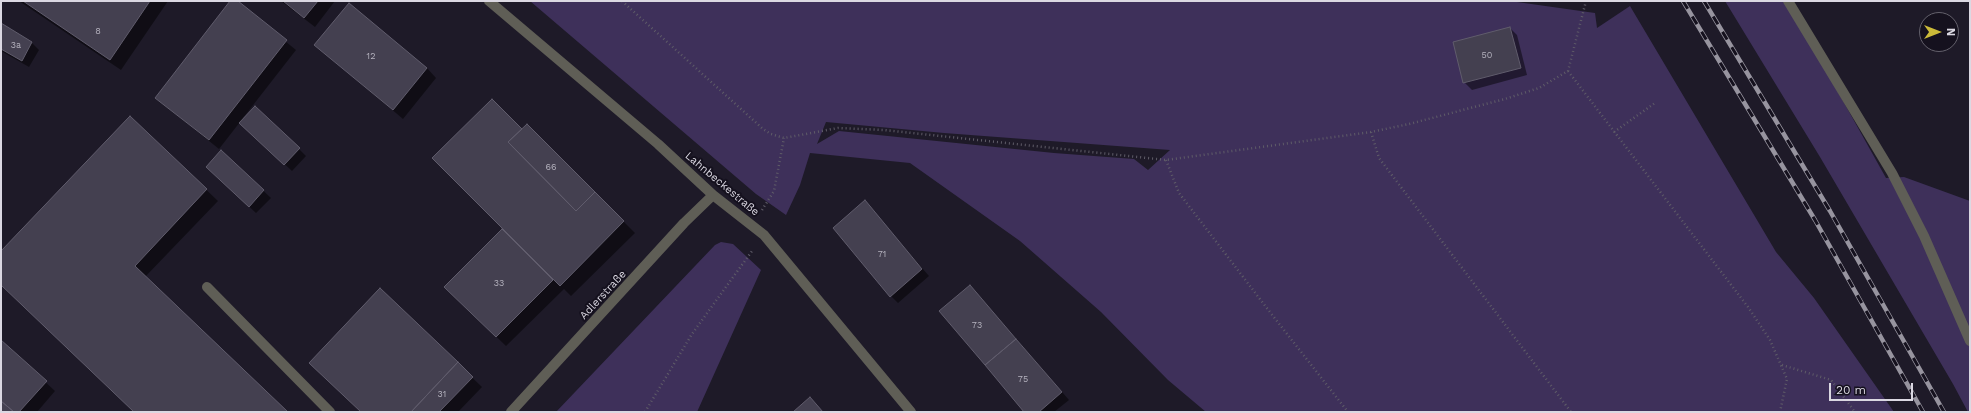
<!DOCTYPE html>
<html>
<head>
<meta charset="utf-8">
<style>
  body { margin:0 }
  #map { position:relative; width:1971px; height:413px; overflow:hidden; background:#1e1a28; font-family:"Work Sans",sans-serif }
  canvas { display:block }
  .frame { position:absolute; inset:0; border:2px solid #dbd8e2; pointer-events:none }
  .north { position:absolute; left:1919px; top:12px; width:40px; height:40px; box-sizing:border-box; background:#15111e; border:1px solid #64616c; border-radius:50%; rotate:90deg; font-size:11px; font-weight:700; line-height:16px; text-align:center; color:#dbd8e2 }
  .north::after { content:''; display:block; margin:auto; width:14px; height:18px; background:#cbba39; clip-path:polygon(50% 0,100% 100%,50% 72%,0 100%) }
  .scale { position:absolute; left:1829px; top:383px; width:84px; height:18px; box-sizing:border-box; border:2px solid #dbd8e2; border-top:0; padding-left:5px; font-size:12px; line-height:14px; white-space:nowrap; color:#dbd8e2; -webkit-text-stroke:3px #15111e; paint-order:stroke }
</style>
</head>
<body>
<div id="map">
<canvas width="1971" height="413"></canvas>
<div class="frame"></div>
<div class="north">N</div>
<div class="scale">20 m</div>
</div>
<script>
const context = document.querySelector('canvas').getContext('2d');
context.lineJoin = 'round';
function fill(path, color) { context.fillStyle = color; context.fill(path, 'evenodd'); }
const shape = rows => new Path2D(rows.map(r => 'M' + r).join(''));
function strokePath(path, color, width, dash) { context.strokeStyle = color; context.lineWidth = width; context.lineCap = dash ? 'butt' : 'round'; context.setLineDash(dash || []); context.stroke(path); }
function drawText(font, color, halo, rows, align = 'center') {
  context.font = font + ' "Work Sans",sans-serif'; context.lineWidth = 4; context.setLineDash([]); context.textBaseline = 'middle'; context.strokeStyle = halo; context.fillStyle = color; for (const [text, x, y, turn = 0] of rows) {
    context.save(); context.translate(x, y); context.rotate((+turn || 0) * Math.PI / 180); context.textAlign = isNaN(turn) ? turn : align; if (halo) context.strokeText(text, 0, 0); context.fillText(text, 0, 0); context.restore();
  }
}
const green = shape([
  [530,1,1510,1,1595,13,1597,28,1630,6,1776,252,1814,298,1894,412,1206,412,1168,380,1101,312,1020,241,910,163,810,153,800,185,786,215,756,194],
  [826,122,944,133,1170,150,1148,170,1134,159,1054,153,839,131,817,144],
  [1725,1,1783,1,1833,83,1886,178,1904,177,1970,201,1970,412,1968,412,1953,384,1820,157],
  [721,242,733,244,761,270,697,412,556,412,715,245]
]);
const shadow = shape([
  [19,1,168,1,121,70],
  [232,1,236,1,296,50,243,118,299,149,306,156,292,171,240,122,219,149,156,98],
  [281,1,335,1,315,27],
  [1,24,31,42,39,50,29,67,1,51],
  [1510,28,1517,35,1527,75,1472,90,1464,82],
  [316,45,427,68,436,78,403,119],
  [130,117,218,201,145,277,287,412,135,412,1,284,1,253],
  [522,130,606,204,635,233,571,296,564,289,506,346,455,297,539,264],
  [221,151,271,198,256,213,214,174],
  [865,202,929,276,898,303,891,296],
  [970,286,1069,400,1054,412,1026,412],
  [1,341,55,391,37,412,1,412],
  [457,363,482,387,458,412,362,412]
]);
const building = shape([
  [23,1,150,1,110,60,23,1],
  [230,1,238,1,287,40,209,140,155,98,230,1],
  [283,1,318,1,304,18,283,1],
  [349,3,427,68,393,110,314,45,349,3],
  [1,23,32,42,22,61,1,49,1,23],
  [1510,27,1521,68,1463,83,1453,42,1510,27],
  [492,99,522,129,508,142,576,211,595,192,624,221,560,286,432,158,492,99],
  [255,106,300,148,284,165,239,123,255,106],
  [130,116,207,189,135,266,288,412,134,412,1,285,1,251,130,116],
  [527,124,595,192,576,211,508,142,527,124],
  [221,150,264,190,249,207,206,167,221,150],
  [865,200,922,269,890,297,833,228,865,200],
  [502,229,553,280,496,337,444,287,502,229],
  [970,285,1016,339,985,365,939,311,970,285],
  [380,288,458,362,411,412,361,412,309,363,380,288],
  [1016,339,1062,392,1039,412,1024,412,985,365,1016,339],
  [1,340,47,381,19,412,14,412,1,401,1,340],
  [458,362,473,377,439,412,411,412,458,362],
  [810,397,823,412,793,412,810,397],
  [1,401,14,412,1,412,1,401]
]);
const path = shape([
  [622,1,763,129,771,134,784,138,838,128,884,130,1166,160,1371,132,1409,124,1505,99,1539,88,1568,71,1586,1],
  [1568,71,1748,307,1770,340,1787,379,1780,412],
  [1371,132,1379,158,1571,412],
  [1614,132,1655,103],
  [1166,160,1179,193,1266,307,1348,412],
  [762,210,774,191,784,138],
  [1782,365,1831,380,1855,412],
  [645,412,692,334,752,251]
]);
const service = shape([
  [1788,1,1892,173,1924,236,1970,341],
  [207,287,330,412]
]);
const minor = shape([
  [489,1,658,144,713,195,764,235,911,412],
  [511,412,684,223,713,195]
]);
const rail = shape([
  [1683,1,1815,220,1923,412],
  [1704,1,1830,211,1944,412]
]);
const numberNames = [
  ["8",98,31],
  ["3a",16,45],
  ["50",1487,55],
  ["12",371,56],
  ["66",551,167],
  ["71",882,254],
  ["33",499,283],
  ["73",977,325],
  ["75",1023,379],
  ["31",442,394]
];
const streetNames = [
  ["Lahnbeckestraße",722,184,40],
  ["Adlerstraße",603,295,-47]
];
fill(green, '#3e305a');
fill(shadow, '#0007');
fill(building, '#444050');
strokePath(building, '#605c6c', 1);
strokePath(path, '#5f5c68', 2.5, [1, 3]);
strokePath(service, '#5f5e56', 10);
strokePath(minor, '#5f5e56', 10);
strokePath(rail, '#97949f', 4.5);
strokePath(rail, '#15111e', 3, [9]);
drawText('9px', '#b5b2be', null, numberNames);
drawText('11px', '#dbd8e2', '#15111e', streetNames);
</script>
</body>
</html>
